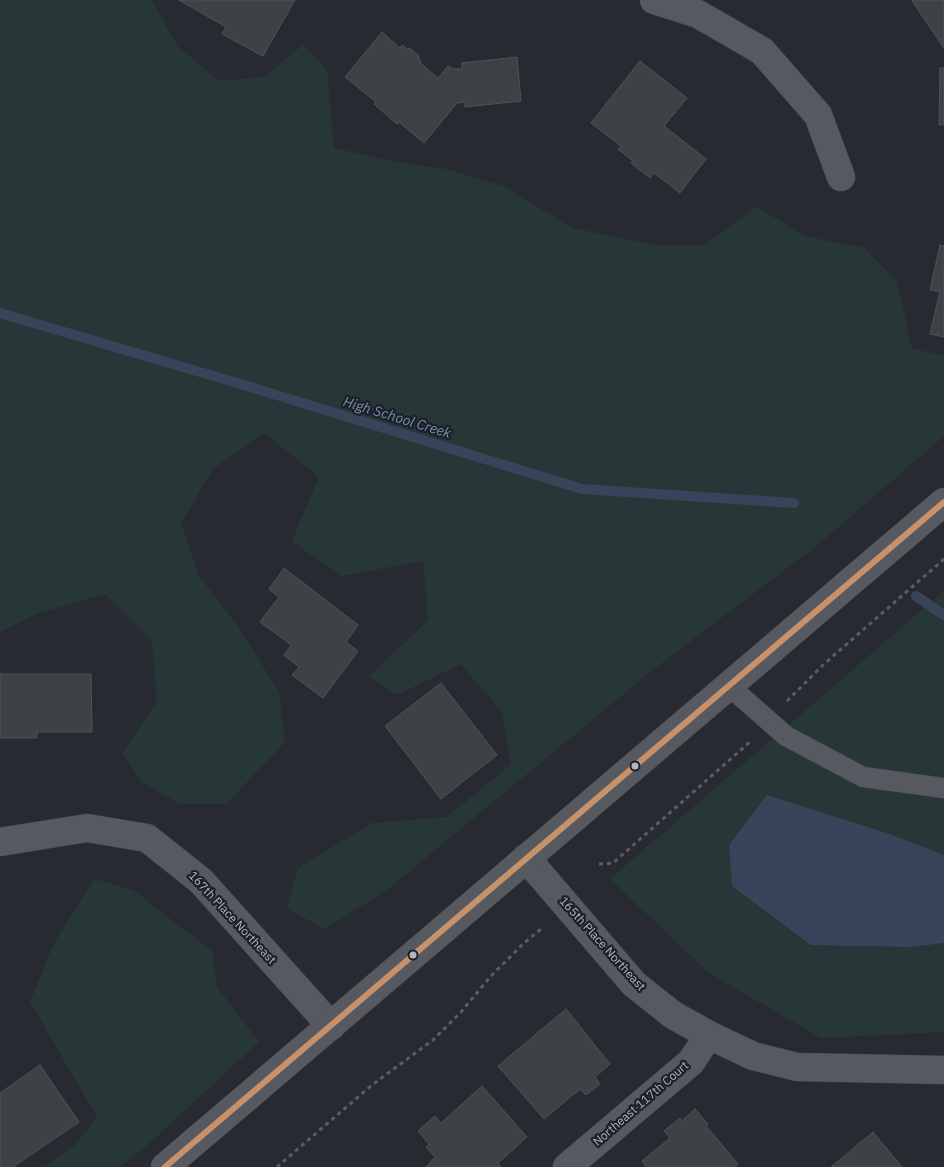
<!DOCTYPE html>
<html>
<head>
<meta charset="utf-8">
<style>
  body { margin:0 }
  canvas { display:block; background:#272b31 }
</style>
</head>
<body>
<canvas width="944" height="1167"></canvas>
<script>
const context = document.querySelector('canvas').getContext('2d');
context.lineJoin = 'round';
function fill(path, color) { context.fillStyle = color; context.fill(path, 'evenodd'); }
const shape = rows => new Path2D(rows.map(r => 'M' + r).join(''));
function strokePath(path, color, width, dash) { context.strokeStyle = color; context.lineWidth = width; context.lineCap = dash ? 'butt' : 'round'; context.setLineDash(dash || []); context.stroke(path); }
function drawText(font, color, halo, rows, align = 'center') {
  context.font = font + ' "IBM Plex Sans",sans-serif'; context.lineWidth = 4.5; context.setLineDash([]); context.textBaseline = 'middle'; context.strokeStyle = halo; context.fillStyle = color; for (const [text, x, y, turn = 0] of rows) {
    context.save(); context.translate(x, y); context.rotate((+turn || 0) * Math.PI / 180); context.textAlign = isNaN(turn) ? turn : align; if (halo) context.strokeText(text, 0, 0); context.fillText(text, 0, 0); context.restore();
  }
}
const green = shape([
  [0,0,152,0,178,47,219,81,264,77,303,45,327,70,334,148,396,162,447,169,503,186,573,228,654,245,705,245,756,207,808,237,865,248,897,282,912,349,944,355,944,436,815,547,650,672,387,890,324,929,287,908,298,868,372,823,447,817,511,764,502,712,461,664,397,695,369,677,428,620,423,561,341,576,292,541,319,477,264,433,213,469,181,524,199,576,237,625,279,692,285,742,226,804,180,804,142,782,122,754,157,701,152,641,105,594,38,613,0,632],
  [944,591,944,855,887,833,767,795,912,947,944,943,944,1032,821,1038,709,973,610,879],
  [94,879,133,890,212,951,217,987,259,1042,144,1148,119,1167,44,1167,75,1145,97,1117,30,1002,52,947]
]);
const water = shape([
  [767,795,887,833,944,855,944,943,912,947,811,945,732,886,729,845]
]);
const stream = shape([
  [0,313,244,385,582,489,794,503],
  [916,596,944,615]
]);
const building = shape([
  [179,0,295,0,263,56,222,34,226,27,179,0],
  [914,0,944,0,944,48,912,1,914,0],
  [382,32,400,48,402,45,407,49,410,48,417,54,421,62,420,63,438,78,448,66,453,69,462,69,462,63,517,57,521,101,465,107,464,102,457,103,424,143,399,122,397,124,374,104,376,102,345,77,382,32],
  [640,61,687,98,664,126,706,159,680,193,654,173,650,178,631,163,633,161,618,149,621,146,591,123,640,61],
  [940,68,944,68,944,125,939,125,940,68],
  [940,245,944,246,944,337,930,334,940,292,930,290,940,245],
  [284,568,358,625,346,642,358,651,323,698,292,675,299,667,284,655,291,645,260,622,279,597,269,589,284,568],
  [0,674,91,674,92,732,37,732,37,738,0,738,0,674],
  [441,683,497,755,441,799,385,726,441,683],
  [566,1009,610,1064,595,1077,600,1084,586,1095,580,1089,544,1119,498,1066,566,1009],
  [40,1065,79,1122,13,1167,0,1167,0,1093,40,1065],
  [482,1086,527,1137,498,1163,501,1167,426,1167,435,1157,426,1147,429,1144,418,1131,435,1116,441,1123,482,1086],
  [695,1109,708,1124,706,1126,738,1164,734,1167,646,1167,642,1161,670,1138,664,1131,680,1118,682,1121,695,1109],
  [873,1132,902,1167,831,1167,873,1132]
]);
const path = shape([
  [787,701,824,664,944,559],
  [599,864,613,863,751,741],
  [277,1167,372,1085,433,1040,461,1012,491,976,523,944,541,929]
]);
const service = shape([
  [729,686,786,736,863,777,944,788]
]);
const minor = shape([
  [654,0,698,14,762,51,818,115,841,177],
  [0,842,87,828,147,838,201,881,331,1026],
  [526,858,634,984,673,1015,709,1035,753,1056,797,1067,944,1070],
  [567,1167,691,1062,709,1035]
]);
const tertiary = shape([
  [165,1167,944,502]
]);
const bus1 = shape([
  [165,1167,944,502]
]);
const markers = [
  [635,766,4.5,"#b0b7c2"],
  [413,955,4.5,"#b0b7c2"]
];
const streetNames = [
  ["167th Place Northeast",232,918,47],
  ["165th Place Northeast",602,944,48],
  ["Northeast 117th Court",641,1104,-41]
];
const waterNames = [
  ["High School Creek",397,418,17]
];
fill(green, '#273637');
fill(water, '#384459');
strokePath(stream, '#384459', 10);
fill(building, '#3e4146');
strokePath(building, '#4e5259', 1);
strokePath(service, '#44474c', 21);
strokePath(minor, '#44474c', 29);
strokePath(tertiary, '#44474c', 29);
strokePath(path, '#5a5e64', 3, [4, 4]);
strokePath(service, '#565960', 20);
strokePath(minor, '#565960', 28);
strokePath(tertiary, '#565960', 28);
strokePath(bus1, '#c7916a', 6);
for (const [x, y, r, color] of markers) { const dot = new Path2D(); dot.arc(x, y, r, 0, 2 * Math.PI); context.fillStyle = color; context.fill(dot); strokePath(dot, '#1b212a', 2); }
drawText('12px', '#b0b7c2', '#1b212a', streetNames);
drawText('italic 14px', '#7c8ea8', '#1b212a', waterNames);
</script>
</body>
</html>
